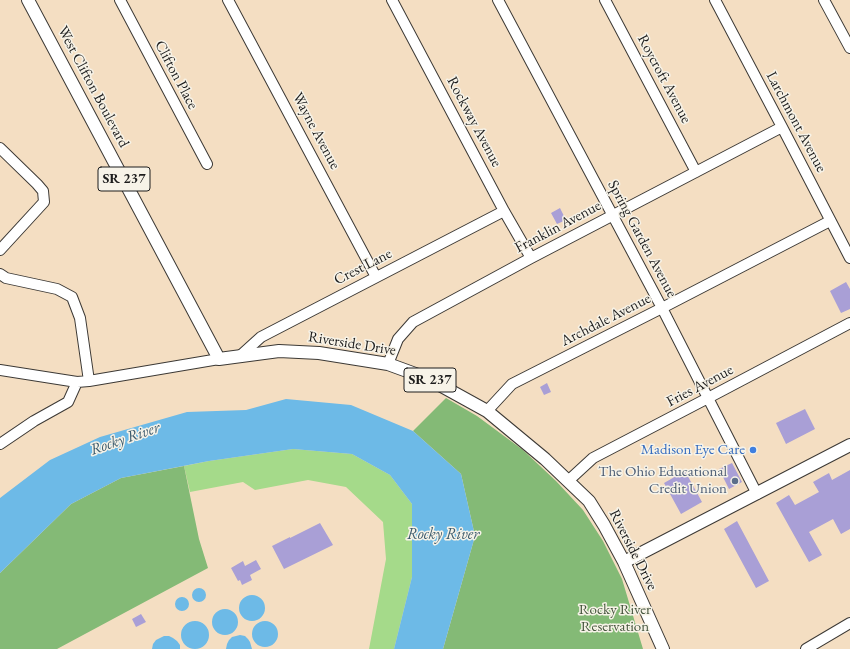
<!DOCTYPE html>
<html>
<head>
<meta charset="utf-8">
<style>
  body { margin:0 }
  canvas { display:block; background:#f4dec2 }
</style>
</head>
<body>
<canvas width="850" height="649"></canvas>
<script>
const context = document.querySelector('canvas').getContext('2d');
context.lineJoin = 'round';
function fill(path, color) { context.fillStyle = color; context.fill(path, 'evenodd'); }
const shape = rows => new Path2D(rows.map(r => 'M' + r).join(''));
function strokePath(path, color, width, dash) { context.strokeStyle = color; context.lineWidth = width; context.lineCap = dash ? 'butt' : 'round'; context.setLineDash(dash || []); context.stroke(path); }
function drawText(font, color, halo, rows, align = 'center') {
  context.font = font + ' "EB Garamond",serif'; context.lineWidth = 3; context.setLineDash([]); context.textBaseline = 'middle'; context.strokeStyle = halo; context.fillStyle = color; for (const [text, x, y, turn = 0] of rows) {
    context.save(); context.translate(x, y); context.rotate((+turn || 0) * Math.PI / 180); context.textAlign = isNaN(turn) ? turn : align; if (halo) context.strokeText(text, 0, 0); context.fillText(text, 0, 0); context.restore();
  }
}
const green = shape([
  [293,449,352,454,390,475,412,504,412,577,394,649,369,649,386,559,383,522,346,487,308,480,255,490,243,482,190,492,184,466,209,461]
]);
const forest = shape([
  [446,398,477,416,523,450,556,481,583,510,603,541,622,579,643,649,443,649,475,536,461,474,413,431],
  [184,466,199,539,208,568,57,649,0,649,0,573,71,504,121,478]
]);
const water = shape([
  [286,399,351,405,413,431,461,474,475,536,443,649,394,649,412,577,412,504,390,475,352,454,293,449,209,461,121,478,71,504,0,573,0,498,50,460,100,437,187,412,246,410],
  '192 595a7 7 0 1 1 14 0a7 7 0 1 1-14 0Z',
  '239 608a13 13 0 1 1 26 0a13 13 0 1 1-26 0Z',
  '175 604a7 7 0 1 1 14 0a7 7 0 1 1-14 0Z',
  '212 622a13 13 0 1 1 26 0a13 13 0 1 1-26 0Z',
  '181 635a14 14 0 1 1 28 0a14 14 0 1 1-28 0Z',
  '252 634a13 13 0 1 1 26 0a13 13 0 1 1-26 0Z',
  [240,635,245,636,248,639,250,642,252,649,226,649,227,644,229,640,232,637],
  [164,636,169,636,173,638,177,641,180,645,180,649,152,649,153,644,156,640]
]);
const building = shape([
  [560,208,566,220,557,224,551,213],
  [846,282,850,289,850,309,841,313,830,291],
  [547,383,551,392,544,395,540,387],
  [805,409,815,429,786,444,776,423],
  [732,463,742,482,729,489,719,469],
  [850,470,850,529,841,534,833,519,809,532,822,555,809,562,776,503,789,495,795,505,819,492,813,482,829,473,832,480],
  [685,471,702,502,681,514,664,483],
  [737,521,769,581,756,588,724,529],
  [320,523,333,545,284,569,272,546,290,537,290,538],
  [256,560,261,569,250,575,252,580,242,585,240,580,238,581,231,568,243,561,245,566],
  [141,614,146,622,136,627,132,619]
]);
const minor = shape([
  [120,0,207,164],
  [228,0,376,277],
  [392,0,504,211,531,258],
  [498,0,662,308,757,494],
  [605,0,696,172],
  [715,0,782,127,850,258],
  [824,0,850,48],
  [0,148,37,184,43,191,44,202,0,250],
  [0,274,6,278,57,289,72,297,80,318,89,381],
  [240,356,261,337,504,211],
  [388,364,398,339,413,322,531,258,782,127],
  [0,370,77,382,89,381,219,359],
  [487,411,512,384,662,308,830,221],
  [0,444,34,421,68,402,77,382],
  [568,481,593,458,708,398,850,323],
  [806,649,850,623]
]);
const major = shape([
  [28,0,219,359,279,351,319,353,388,364,429,379,487,411,545,459,589,501,604,525,624,562,663,649],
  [624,562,850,445]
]);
const markers = [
  [753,450,4,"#3f7fe0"],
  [735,481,4,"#5c6f8a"]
];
const shields = [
  [124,179,52],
  [430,380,52]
];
const shieldNames = [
  ["SR 237",124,179],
  ["SR 237",430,380]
];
const streetNames = [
  ["Clifton Place",176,75,62],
  ["Roycroft Avenue",664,79,62],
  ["West Clifton Boulevard",93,87,62],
  ["Rockway Avenue",474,122,62],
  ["Larchmont Avenue",796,122,62],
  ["Wayne Avenue",316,131,62],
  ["Franklin Avenue",558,227,-28],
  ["Spring Garden Avenue",642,239,62],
  ["Crest Lane",363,267,-27],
  ["Archdale Avenue",606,320,-27],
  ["Riverside Drive",352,344,9],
  ["Fries Avenue",700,386,-28],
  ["Riverside Drive",633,550,63]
];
const shopNames = [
  ["Madison Eye Care",745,450]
];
const serviceNames = [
  ["The Ohio Educational",727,472],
  ["Credit Union",727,489]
];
const parkNames = [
  ["Rocky River",615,610],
  ["Reservation",615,627]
];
const waterNames = [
  ["Rocky River",125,439,-19],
  ["Rocky River",443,535]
];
fill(green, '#a5da8a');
fill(forest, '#84ba76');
fill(water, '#6dbae7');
fill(building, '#a99fd6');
strokePath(minor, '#3c3935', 12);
strokePath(major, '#3c3935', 14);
strokePath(minor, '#fff', 10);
strokePath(major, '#fff', 12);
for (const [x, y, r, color] of markers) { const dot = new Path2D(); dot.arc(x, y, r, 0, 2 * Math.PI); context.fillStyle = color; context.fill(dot); strokePath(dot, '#f7f3e8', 1.5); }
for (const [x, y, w] of shields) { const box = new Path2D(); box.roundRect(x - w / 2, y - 12, w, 24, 3); context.fillStyle = '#f7f3e8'; context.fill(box); strokePath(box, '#1c1c1c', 1); }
drawText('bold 14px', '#1c1c1c', null, shieldNames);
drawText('15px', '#1c1c1c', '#f7f3e8', streetNames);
drawText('15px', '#366cbe', '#f7f3e8', shopNames, 'right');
drawText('15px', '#4e5e75', '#f7f3e8', serviceNames, 'right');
drawText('15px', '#45553d', '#f7f3e8', parkNames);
drawText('italic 16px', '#3c5b6d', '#f7f3e8', waterNames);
</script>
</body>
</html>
